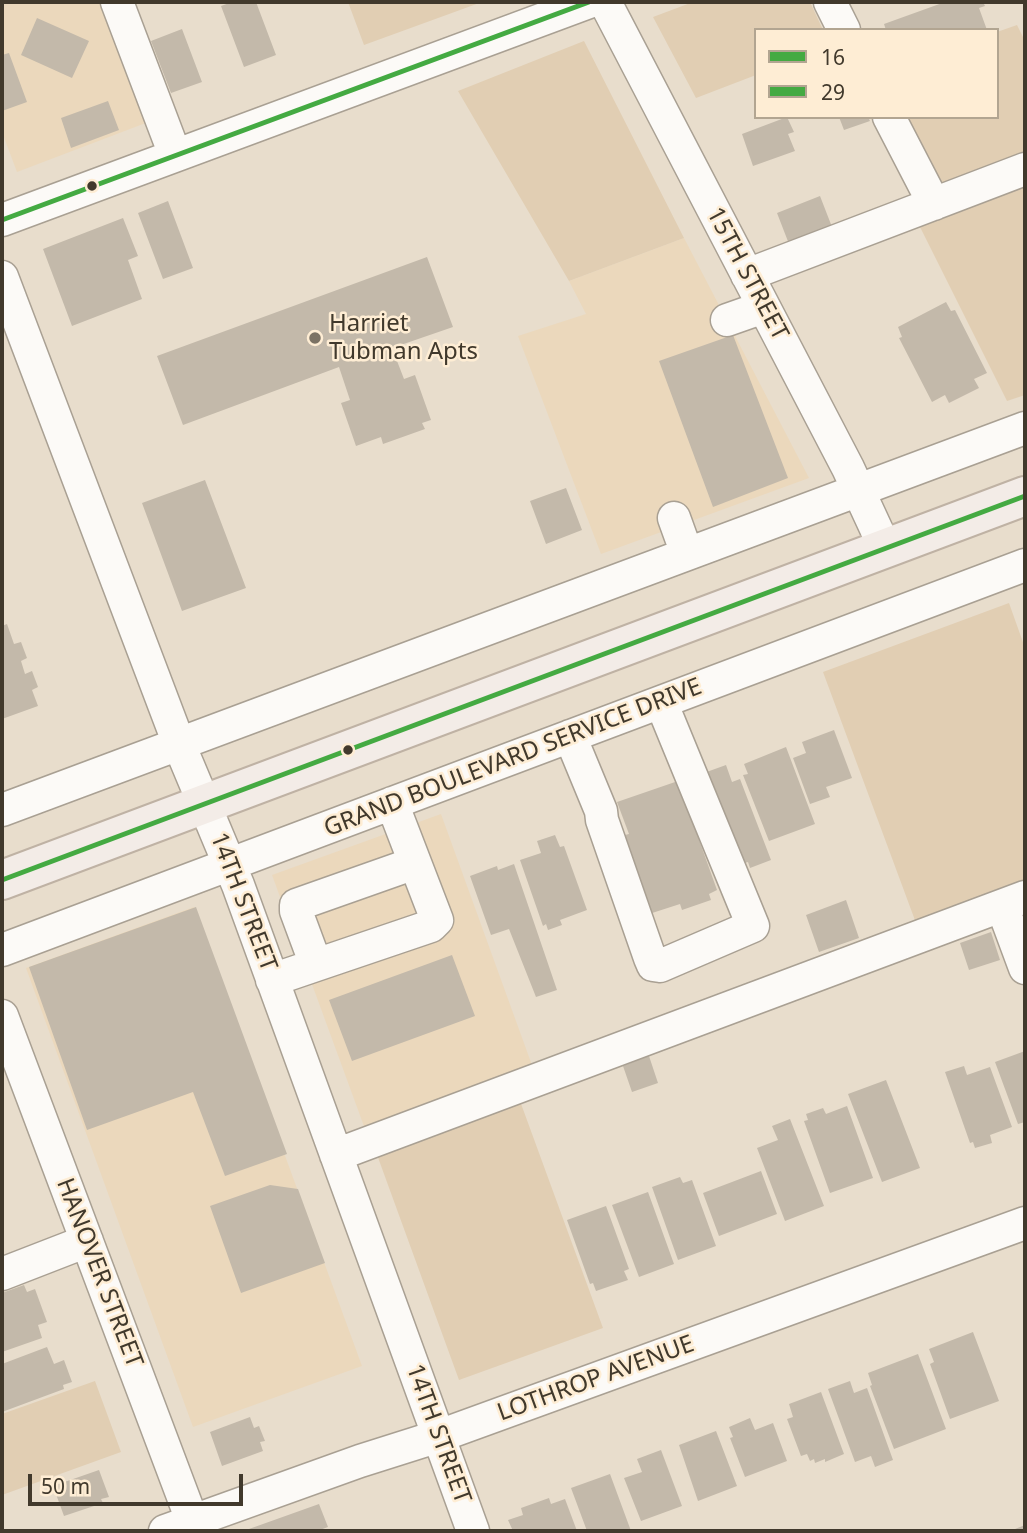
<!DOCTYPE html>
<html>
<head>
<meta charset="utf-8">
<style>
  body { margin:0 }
  #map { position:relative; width:1027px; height:1533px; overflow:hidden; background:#e8ddcc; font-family:"Noto Sans",sans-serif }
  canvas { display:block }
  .frame { position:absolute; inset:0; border:4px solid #41392c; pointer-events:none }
  .legend { position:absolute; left:754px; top:28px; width:245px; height:91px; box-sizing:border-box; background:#feedd4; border:2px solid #b2a591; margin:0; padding:9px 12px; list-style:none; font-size:21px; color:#41392c }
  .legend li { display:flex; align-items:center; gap:14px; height:35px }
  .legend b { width:35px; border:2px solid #b2a591 }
  .scale { position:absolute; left:28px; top:1474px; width:215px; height:32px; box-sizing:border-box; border:4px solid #41392c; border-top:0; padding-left:9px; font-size:21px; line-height:24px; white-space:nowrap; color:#41392c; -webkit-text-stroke:5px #feedd4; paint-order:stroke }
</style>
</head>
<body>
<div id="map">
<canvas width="1027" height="1533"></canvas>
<div class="frame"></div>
<ul class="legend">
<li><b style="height:9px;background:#44aa42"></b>16</li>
<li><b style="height:9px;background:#44aa42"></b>29</li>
</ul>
<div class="scale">50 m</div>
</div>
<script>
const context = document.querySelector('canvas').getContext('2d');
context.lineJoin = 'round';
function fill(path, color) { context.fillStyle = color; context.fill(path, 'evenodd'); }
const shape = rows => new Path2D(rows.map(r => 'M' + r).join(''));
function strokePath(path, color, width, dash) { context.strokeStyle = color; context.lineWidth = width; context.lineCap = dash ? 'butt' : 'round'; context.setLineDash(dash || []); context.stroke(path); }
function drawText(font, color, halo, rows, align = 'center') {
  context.font = font + ' "Noto Sans",sans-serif'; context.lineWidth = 5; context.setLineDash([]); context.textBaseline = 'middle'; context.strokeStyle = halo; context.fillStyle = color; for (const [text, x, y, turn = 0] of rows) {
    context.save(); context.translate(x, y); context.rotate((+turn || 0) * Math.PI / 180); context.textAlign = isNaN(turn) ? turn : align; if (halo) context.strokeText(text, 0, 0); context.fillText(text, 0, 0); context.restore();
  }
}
const built = shape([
  [7,2,105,2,151,121,17,172,2,132,2,4],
  [684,238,809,478,601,554,518,336,586,314,569,281],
  [441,814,533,1068,365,1129,272,875],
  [194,907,362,1366,193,1427,26,968]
]);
const green = shape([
  [348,2,482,2,364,45],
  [693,2,810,2,823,30,756,30,756,75,696,98,653,17],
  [1017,25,1025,41,1025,152,939,184,904,117,997,117,997,32],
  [584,41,684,238,569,281,458,91],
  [1025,179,1025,395,1007,401,917,221],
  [1009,603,1025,648,1025,882,916,923,823,672],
  [520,1101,603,1328,459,1380,376,1152],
  [95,1381,121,1452,2,1495,2,1414]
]);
const building = shape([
  [232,2,256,2,276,55,244,67,221,6],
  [945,2,983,2,985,6,979,8,987,30,886,30,884,24],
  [37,18,89,41,72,78,21,55],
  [182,29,202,82,171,93,151,41],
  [9,53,27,102,2,111,2,55],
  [108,101,119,130,71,148,61,118],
  [787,117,794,132,788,134,795,151,753,166,742,134],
  [839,117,868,117,870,121,844,130],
  [820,196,832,227,789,244,777,213],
  [168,201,193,268,163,279,138,213],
  [123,218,138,256,128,260,142,299,72,326,43,249],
  [427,257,453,327,392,348,404,379,415,375,431,420,422,423,425,429,383,444,381,437,356,446,341,403,350,400,339,367,183,425,157,356],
  [946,302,951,311,955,310,987,373,974,379,979,388,949,403,945,395,932,402,899,338,902,337,898,327],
  [733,335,788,478,713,507,659,361],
  [205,480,246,588,182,611,142,503],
  [566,488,582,530,546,544,530,501],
  [7,624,14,644,21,642,27,658,21,661,25,674,32,671,38,687,32,690,38,706,2,719,2,626],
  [834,730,852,778,826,787,830,797,810,804,793,758,806,753,802,742],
  [786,747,815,824,769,841,743,775,748,774,744,764],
  [726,765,732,782,740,779,771,860,750,868,748,862,733,867,701,774],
  [678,781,717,890,709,894,711,900,682,910,680,904,649,914,621,836,629,834,617,802],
  [555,835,560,847,564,846,587,910,560,920,562,925,548,930,546,924,543,926,520,860,541,853,537,841],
  [514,864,557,990,536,997,509,929,491,935,470,876,497,866,498,870],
  [846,900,859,938,819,952,806,915],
  [196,907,287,1154,225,1176,193,1092,87,1130,29,967],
  [991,932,1000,960,969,970,960,943],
  [452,955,475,1016,352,1061,329,1000],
  [1025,1051,1025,1122,1018,1124,995,1062],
  [649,1056,658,1083,632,1092,623,1066],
  [964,1066,967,1075,990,1067,1012,1127,990,1135,992,1143,975,1148,973,1142,970,1143,945,1072],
  [886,1080,920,1168,882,1182,848,1094],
  [847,1106,873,1178,830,1193,804,1121,808,1120,806,1114,823,1108,826,1114],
  [790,1119,824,1206,785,1221,757,1148,778,1140,772,1126],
  [761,1171,777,1214,719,1236,703,1193],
  [680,1177,683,1183,692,1180,716,1246,678,1260,652,1187],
  [270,1185,298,1189,325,1263,241,1293,210,1206],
  [648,1192,674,1264,639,1277,612,1205],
  [606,1206,629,1269,624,1271,628,1280,596,1291,593,1283,590,1284,567,1220],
  [24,1285,27,1292,35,1289,47,1322,38,1325,42,1338,2,1352,2,1293],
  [973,1332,999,1401,950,1419,930,1364,934,1362,929,1349],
  [47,1347,54,1364,64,1360,72,1382,63,1385,64,1389,2,1412,2,1364],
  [918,1354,946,1429,894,1449,870,1386,872,1385,868,1373],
  [850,1381,854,1393,867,1388,893,1460,875,1467,871,1456,855,1462,828,1389],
  [821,1392,844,1454,825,1462,825,1459,815,1463,814,1459,810,1461,807,1454,801,1456,787,1419,793,1417,789,1404],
  [250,1417,254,1428,259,1426,265,1441,260,1442,263,1451,222,1466,210,1432],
  [750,1418,755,1430,773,1423,787,1461,745,1477,730,1438,733,1437,729,1427],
  [716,1431,737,1486,698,1501,679,1445],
  [661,1450,682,1506,641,1521,624,1478,642,1472,637,1459],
  [99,1470,109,1497,101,1499,103,1503,64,1516,53,1486],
  [610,1474,631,1531,587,1531,571,1488],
  [549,1498,551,1504,565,1499,577,1531,513,1531,508,1520,523,1515,521,1508],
  [319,1504,328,1527,317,1531,250,1531,249,1529],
  [1025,1525,1025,1531,1010,1531]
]);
const minor = shape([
  [117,2,175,155],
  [605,2,848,468,885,548],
  [830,2,844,30],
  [889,117,934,204],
  [2,220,589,2],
  [747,275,1025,169],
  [2,277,179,744,238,885,473,1531],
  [727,320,764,307],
  [674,518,687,554],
  [570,736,601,811,602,820,650,958,653,965,660,966,753,926,661,702],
  [2,810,1025,428],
  [1002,906,1025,968],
  [2,950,1025,565],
  [316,965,431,926,437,920,392,803],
  [272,980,316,965,296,911,296,905,415,863],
  [2,1016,196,1531],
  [336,1155,1025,897],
  [2,1274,87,1241],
  [165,1531,360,1461,439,1436,1025,1223]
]);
const major = shape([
  [2,880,1025,496]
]);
const bus1 = shape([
  [2,880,1025,496]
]);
const bus2 = shape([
  [2,220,589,2]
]);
const markers = [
  [92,186,6,"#41392c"],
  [315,338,7,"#7b7264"],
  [348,750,6,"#41392c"]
];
const streetNames = [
  ["15TH STREET",747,274,62],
  ["GRAND BOULEVARD SERVICE DRIVE",513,758,-21],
  ["14TH STREET",243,902,69],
  ["HANOVER STREET",99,1273,69],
  ["LOTHROP AVENUE",596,1379,-20],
  ["14TH STREET",438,1434,70]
];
const poiNames = [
  ["Harriet",329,324],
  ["Tubman Apts",329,352]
];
fill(built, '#ebd8bc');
fill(green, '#e1ceb3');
fill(building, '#c3b9aa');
strokePath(minor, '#a9a093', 35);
strokePath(major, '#bfb2a4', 42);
strokePath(minor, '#fcfaf7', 32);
strokePath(major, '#f3ece7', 38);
strokePath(bus1, '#44aa42', 5);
strokePath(bus2, '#44aa42', 5);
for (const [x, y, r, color] of markers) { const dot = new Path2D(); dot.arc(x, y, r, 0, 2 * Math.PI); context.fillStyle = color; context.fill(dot); strokePath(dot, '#feedd4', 2.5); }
drawText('24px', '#41392c', '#feedd4', streetNames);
drawText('24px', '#41392c', '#feedd4', poiNames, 'left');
</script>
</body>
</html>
